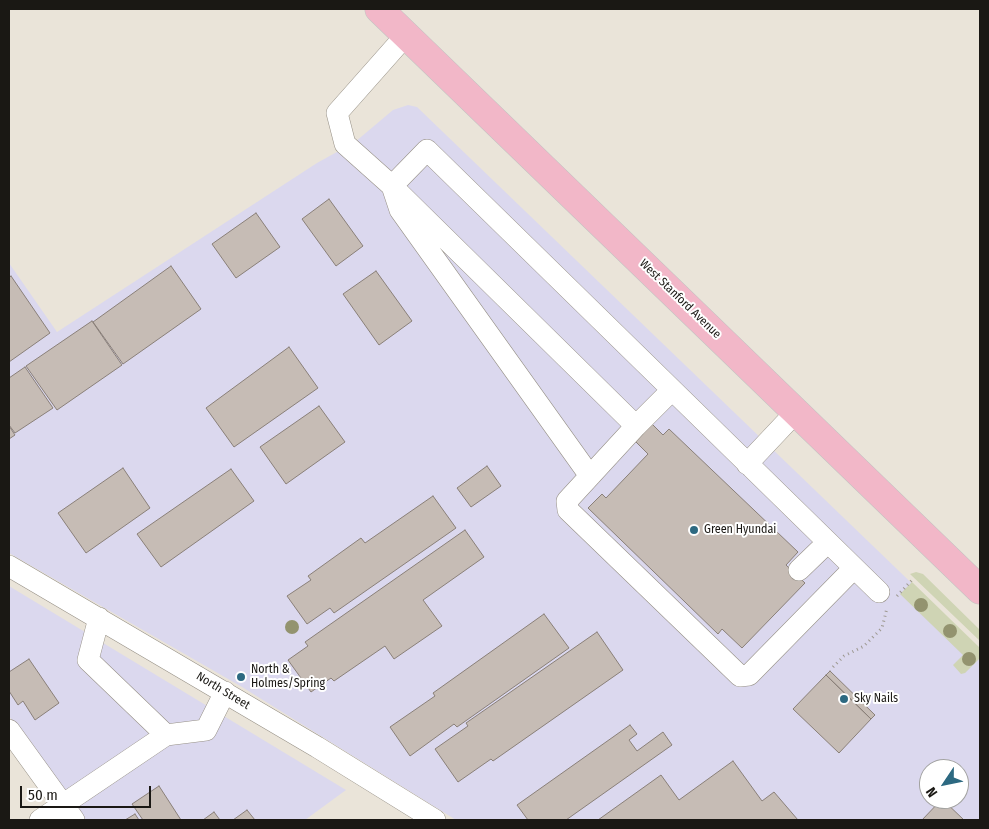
<!DOCTYPE html>
<html>
<head>
<meta charset="utf-8">
<style>
  body { margin:0 }
  #map { position:relative; width:989px; height:829px; overflow:hidden; background:#eae4d9; font-family:"Fira Sans Condensed",sans-serif }
  canvas { display:block }
  .frame { position:absolute; inset:0; border:10px solid #1a1814; pointer-events:none }
  .north { position:absolute; left:919px; top:759px; width:50px; height:50px; box-sizing:border-box; background:#fff; border:1px solid #a3a3a1; border-radius:50%; rotate:236deg; font-size:14px; font-weight:700; line-height:20px; text-align:center; color:#1a1814 }
  .north::after { content:''; display:block; margin:auto; width:18px; height:22px; background:#2d6981; clip-path:polygon(50% 0,100% 100%,50% 72%,0 100%) }
  .scale { position:absolute; left:20px; top:786px; width:131px; height:22px; box-sizing:border-box; border:2px solid #1a1814; border-top:0; padding-left:6px; font-size:15px; line-height:18px; white-space:nowrap; color:#1a1814; -webkit-text-stroke:4px #fff; paint-order:stroke }
</style>
</head>
<body>
<div id="map">
<canvas width="989" height="829"></canvas>
<div class="frame"></div>
<div class="north">N</div>
<div class="scale">50 m</div>
</div>
<script>
const context = document.querySelector('canvas').getContext('2d');
context.lineJoin = 'round';
function fill(path, color) { context.fillStyle = color; context.fill(path, 'evenodd'); }
const shape = rows => new Path2D(rows.map(r => 'M' + r).join(''));
function strokePath(path, color, width, dash) { context.strokeStyle = color; context.lineWidth = width; context.lineCap = dash ? 'butt' : 'round'; context.setLineDash(dash || []); context.stroke(path); }
function drawText(font, color, halo, rows, align = 'center') {
  context.font = font + ' "Fira Sans Condensed",sans-serif'; context.lineWidth = 4; context.setLineDash([]); context.textBaseline = 'middle'; context.strokeStyle = halo; context.fillStyle = color; for (const [text, x, y, turn = 0] of rows) {
    context.save(); context.translate(x, y); context.rotate((+turn || 0) * Math.PI / 180); context.textAlign = isNaN(turn) ? turn : align; if (halo) context.strokeText(text, 0, 0); context.fillText(text, 0, 0); context.restore();
  }
}
const commercial = shape([
  [408,105,417,107,980,649,980,820,456,820,242,687,9,553,9,263,57,332,317,163,355,142,393,110],
  [929,769,959,769,959,799,929,799],
  [9,586,346,790,305,820,83,820,9,716]
]);
const green = shape([
  [916,572,923,574,979,629,980,641,910,574],
  [912,582,980,648,980,658,965,673,961,674,953,665,963,655,900,594]
]);
const building = shape([
  [329,199,363,246,336,266,302,219,329,199],
  [256,213,280,247,236,278,212,244,256,213],
  [171,266,201,309,123,364,93,322,171,266],
  [376,271,412,321,379,345,343,294,376,271],
  [11,276,50,333,9,362,9,278,11,276],
  [92,321,122,365,57,410,26,366,92,321],
  [289,347,318,388,234,447,206,408,289,347],
  [25,367,53,408,15,433,9,425,9,378,25,367],
  [319,406,345,442,286,484,260,447,319,406],
  [652,424,663,435,669,429,798,552,786,565,805,583,742,648,722,629,718,634,588,508,602,494,606,498,648,454,635,441,652,424],
  [9,426,15,435,9,439,9,426],
  [487,466,501,486,471,507,457,488,487,466],
  [123,468,150,508,86,553,58,513,123,468],
  [231,469,254,501,161,567,137,534,231,469],
  [433,496,456,528,334,613,330,608,307,624,287,596,311,580,308,576,361,538,365,543,433,496],
  [465,530,484,557,423,600,442,626,394,659,385,646,334,681,331,678,311,692,288,660,308,646,305,642,465,530],
  [544,614,569,648,457,727,454,724,410,756,390,727,435,696,433,693,544,614],
  [597,632,623,670,493,761,491,759,458,782,435,749,468,726,466,723,597,632],
  [29,659,59,703,35,720,23,701,18,705,9,691,9,672,29,659],
  [830,671,875,715,871,719,826,675,830,671],
  [826,675,871,719,839,753,793,709,826,675],
  [630,725,637,734,629,740,637,751,663,732,672,745,566,820,528,820,517,805,630,725],
  [733,761,762,801,774,792,798,820,598,820,661,775,679,800,733,761],
  [159,786,181,820,143,820,132,804,159,786],
  [942,799,964,820,922,820,942,799],
  [247,810,255,820,233,820,247,810],
  [214,812,220,820,203,820,214,812],
  [135,814,139,820,125,820,135,814]
]);
const path = shape([
  [897,596,912,580],
  [833,667,844,656,864,646,882,628,887,608]
]);
const minor = shape([
  [406,35,337,113,345,144,392,186,400,210,590,476],
  [636,426,672,390],
  [747,464,796,412],
  [9,566,317,747,435,820],
  [854,568,749,675,740,676,568,510,567,501,636,426,392,186,427,150,879,592],
  [799,570,827,543],
  [99,618,88,660,166,735],
  [9,730,74,820],
  [40,820,166,735,206,730,225,692]
]);
const major = shape([
  [379,9,980,590]
]);
const trees = [
  [921,605],
  [292,627],
  [950,631],
  [969,659]
];
const markers = [
  [694,530,5,"#2d6981"],
  [241,677,5,"#2d6981"],
  [844,699,5,"#2d6981"]
];
const streetNames = [
  ["West Stanford Avenue",680,299,44],
  ["North Street",223,691,31]
];
const poiNames = [
  ["Green Hyundai",704,530],
  ["North &",251,670],
  ["Holmes/Spring",251,684],
  ["Sky Nails",854,699]
];
fill(commercial, '#dbd8ee');
fill(green, '#cfd4b4');
fill(building, '#c6bcb5');
strokePath(building, '#8a8079', 1);
strokePath(minor, '#969086', 22);
strokePath(major, '#c3c3c2', 29);
strokePath(path, '#9d9890', 3, [1, 4]);
strokePath(minor, '#fff', 21);
strokePath(major, '#f2b7c8', 28);
context.fillStyle = '#93936f';
for (const [x, y] of trees) { context.beginPath(); context.arc(x, y, 7, 0, 2 * Math.PI); context.fill(); }
for (const [x, y, r, color] of markers) { const dot = new Path2D(); dot.arc(x, y, r, 0, 2 * Math.PI); context.fillStyle = color; context.fill(dot); strokePath(dot, '#fff', 2); }
drawText('12px', '#1a1814', '#fff', streetNames);
drawText('12px', '#1a1814', '#fff', poiNames, 'left');
</script>
</body>
</html>
